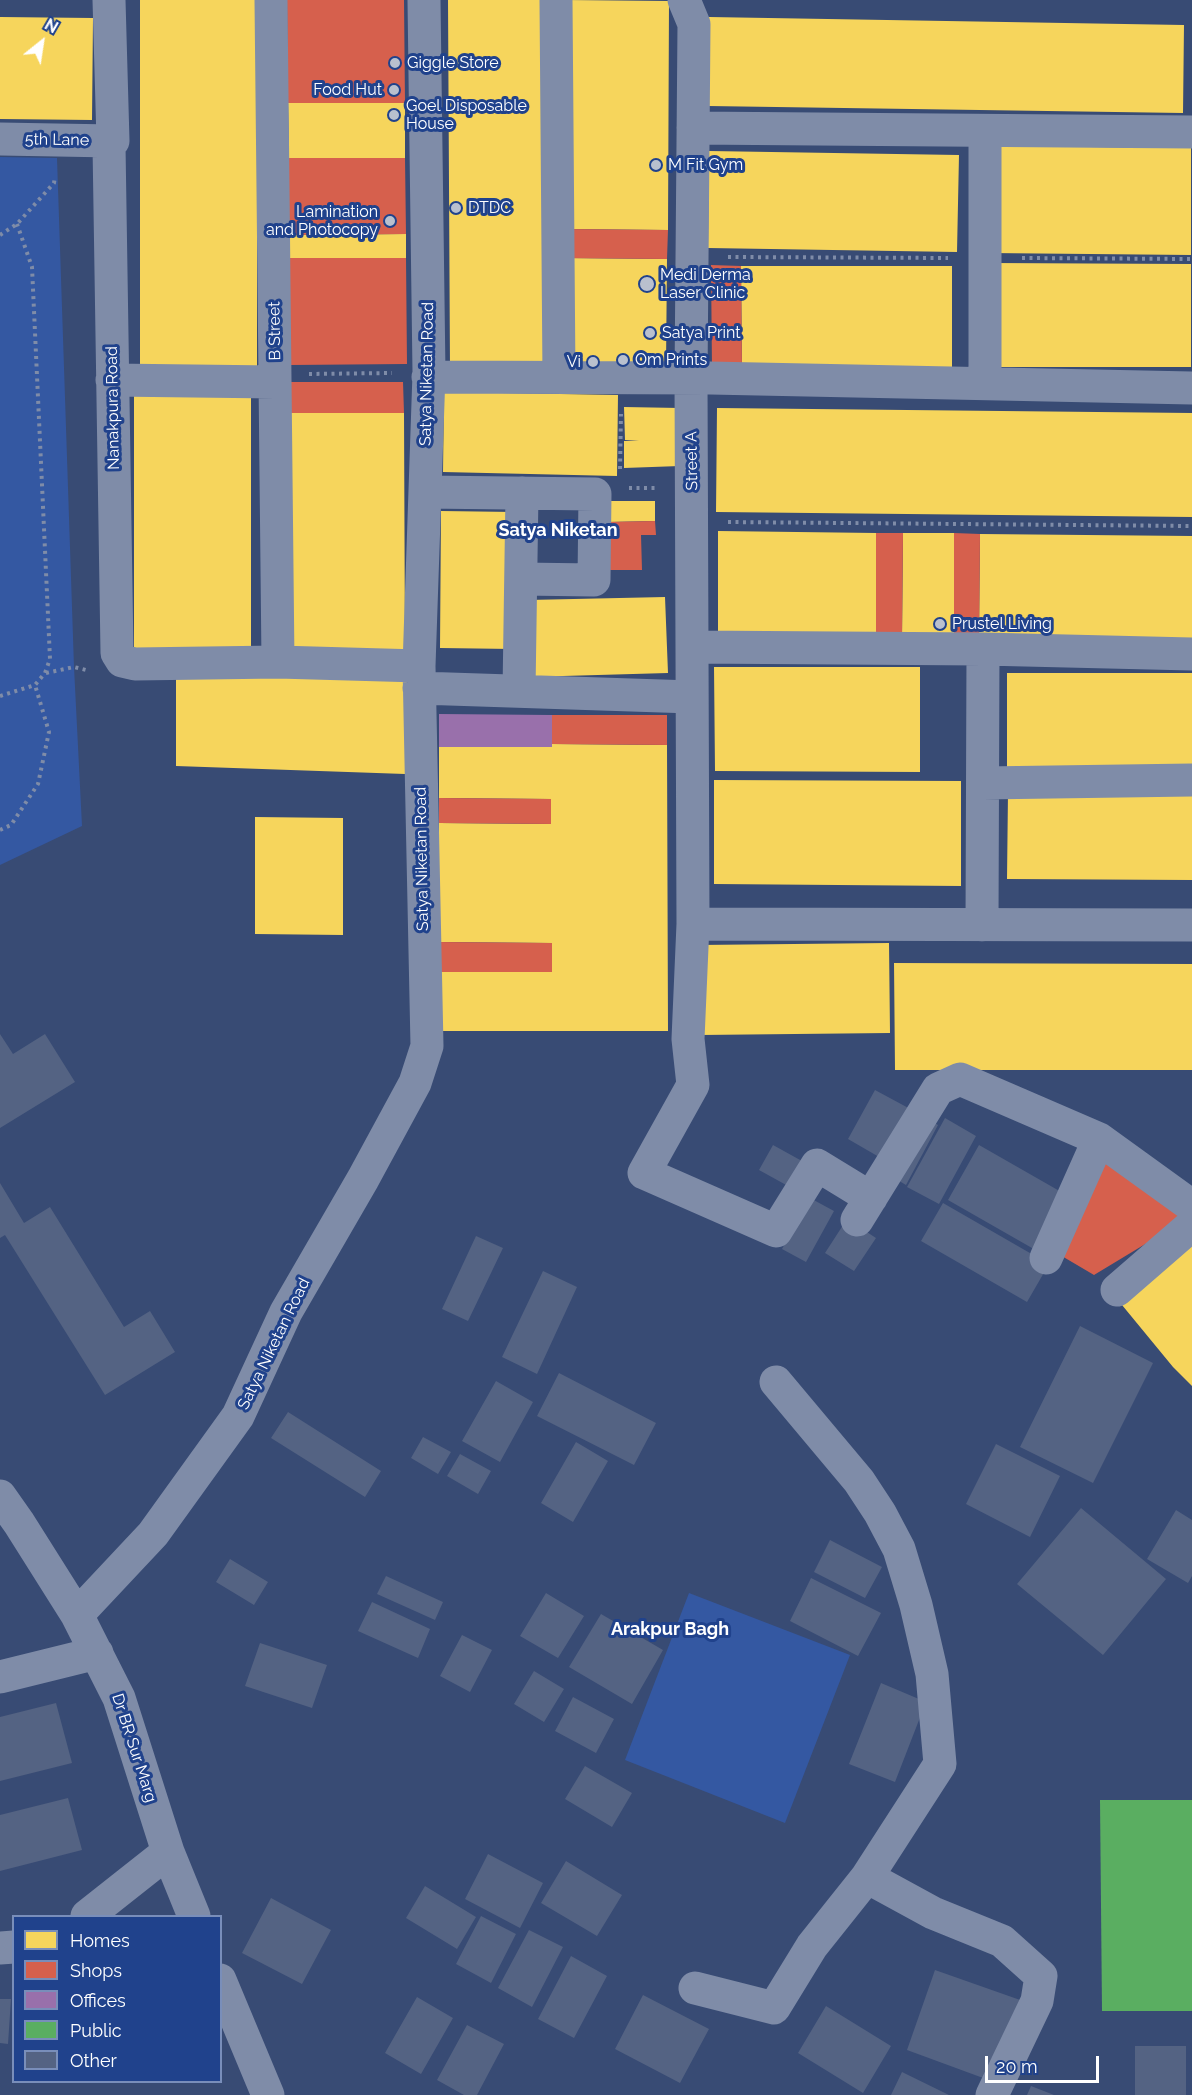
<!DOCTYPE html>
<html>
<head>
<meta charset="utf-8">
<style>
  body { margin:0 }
  #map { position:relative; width:1192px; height:2095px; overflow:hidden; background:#384b74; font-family:Raleway,sans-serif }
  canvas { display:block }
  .legend { position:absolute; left:12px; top:1915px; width:210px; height:168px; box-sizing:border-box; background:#20428c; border:2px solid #798eba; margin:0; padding:8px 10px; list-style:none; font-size:18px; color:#fff }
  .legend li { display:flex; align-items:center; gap:12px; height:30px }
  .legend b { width:30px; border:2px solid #798eba }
  .north { position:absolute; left:12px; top:12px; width:60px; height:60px; -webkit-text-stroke:4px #20428c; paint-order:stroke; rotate:30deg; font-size:16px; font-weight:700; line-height:24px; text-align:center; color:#fff }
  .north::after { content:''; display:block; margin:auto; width:21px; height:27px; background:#fff; clip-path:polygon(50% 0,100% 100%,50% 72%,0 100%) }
  .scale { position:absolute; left:985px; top:2056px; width:114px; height:27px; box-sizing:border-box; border:3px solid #fff; border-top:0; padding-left:8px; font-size:18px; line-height:21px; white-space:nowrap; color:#fff; -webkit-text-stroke:4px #20428c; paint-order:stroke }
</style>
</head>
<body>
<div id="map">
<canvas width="1192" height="2095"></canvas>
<ul class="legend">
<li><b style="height:16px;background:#f6d55c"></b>Homes</li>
<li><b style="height:16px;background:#d6604d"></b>Shops</li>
<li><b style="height:16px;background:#9970ab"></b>Offices</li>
<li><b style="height:16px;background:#5aae61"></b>Public</li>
<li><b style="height:16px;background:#546383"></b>Other</li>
</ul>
<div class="north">N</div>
<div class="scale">20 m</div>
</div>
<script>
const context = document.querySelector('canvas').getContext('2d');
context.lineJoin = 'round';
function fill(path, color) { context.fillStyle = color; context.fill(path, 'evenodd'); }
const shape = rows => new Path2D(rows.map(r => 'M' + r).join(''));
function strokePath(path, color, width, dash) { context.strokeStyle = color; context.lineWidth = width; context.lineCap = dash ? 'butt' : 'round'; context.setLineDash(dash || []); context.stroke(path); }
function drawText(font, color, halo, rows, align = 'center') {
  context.font = font + ' Raleway,sans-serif'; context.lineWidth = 6; context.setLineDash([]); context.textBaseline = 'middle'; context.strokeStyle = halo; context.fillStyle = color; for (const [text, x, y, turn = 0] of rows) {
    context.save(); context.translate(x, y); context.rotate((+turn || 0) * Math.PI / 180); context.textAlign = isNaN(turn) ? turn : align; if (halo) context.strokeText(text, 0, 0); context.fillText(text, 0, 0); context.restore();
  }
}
const green = shape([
  [0,157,57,158,74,667,82,826,0,865],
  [689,1593,850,1655,785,1823,625,1760]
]);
const homes = shape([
  [140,0,257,0,257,376,140,376],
  [448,0,551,0,554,370,450,370],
  [566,0,669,1,668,230,564,229],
  [0,17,93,18,92,120,0,119],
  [709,17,1184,25,1183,113,708,106],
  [288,103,405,103,405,158,289,158],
  [989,146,1191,148,1191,255,988,253],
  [709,151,959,155,957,252,708,248],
  [406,234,406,258,290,258,289,235],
  [563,258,667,259,666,366,563,365],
  [990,263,1191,264,1191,367,990,367],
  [741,266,952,266,952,370,742,370],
  [134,387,251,387,251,659,134,659],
  [444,392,618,395,617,476,443,472],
  [624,407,680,408,680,466,624,468,624,441,639,441,625,440],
  [717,408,1192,413,1192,517,716,512],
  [287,413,404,413,405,653,289,653],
  [608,501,655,501,655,521,608,522],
  [441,511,514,512,513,649,440,648],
  [718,531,876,533,876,636,718,635],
  [903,533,954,533,954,637,902,637],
  [980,534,1192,536,1192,640,979,638],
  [665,597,668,673,528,677,528,600],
  [714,667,920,667,920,772,715,771],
  [176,668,407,671,405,774,176,766],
  [1007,673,1192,673,1192,773,1007,772],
  [552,744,667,745,668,1031,439,1031,439,972,552,972,552,943,439,942,439,823,551,824,551,799,439,798,439,747,552,747],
  [714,780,961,781,961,886,714,884],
  [1008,792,1192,793,1192,880,1007,879],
  [255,817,343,818,343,935,255,934],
  [889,943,890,1033,700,1035,698,945],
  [894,963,1192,964,1192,1070,895,1070],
  [1192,1239,1192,1386,1173,1367,1122,1305]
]);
const shops = shape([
  [287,0,404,0,405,103,288,103],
  [289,158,405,158,406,234,289,235],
  [564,229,668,230,667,259,563,258],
  [290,258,406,258,407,364,290,365],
  [711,265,741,266,742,370,712,370],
  [287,382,403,382,404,413,287,413],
  [655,521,656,535,641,535,642,570,609,570,608,522],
  [876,533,903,533,902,637,876,636],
  [954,533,980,534,979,638,954,637],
  [552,715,667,715,667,745,552,744],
  [439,798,551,799,551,824,439,823],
  [439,942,552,943,552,972,439,972],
  [1102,1149,1185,1220,1094,1275,1055,1252]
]);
const offices = shape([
  [439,714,552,715,552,747,439,747]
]);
const public = shape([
  [1100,1800,1192,1800,1192,2011,1102,2011]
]);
const building = shape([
  [0,1034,13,1054,45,1034,75,1082,0,1128],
  [875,1090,914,1111,886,1161,848,1139],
  [924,1117,938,1125,906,1185,889,1175],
  [945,1118,976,1136,939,1204,907,1187],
  [773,1145,811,1166,797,1191,759,1170],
  [979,1145,1070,1197,1039,1252,948,1200],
  [0,1183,24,1223,50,1207,124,1327,150,1311,175,1352,105,1395,5,1235,0,1238],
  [810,1198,834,1211,806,1262,782,1249],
  [943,1203,1049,1264,1027,1302,921,1241],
  [847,1219,876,1238,854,1271,825,1253],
  [476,1236,503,1248,468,1321,442,1309],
  [543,1271,577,1287,537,1374,502,1357],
  [1080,1326,1153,1363,1093,1483,1020,1447],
  [559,1373,656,1423,634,1465,537,1416],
  [496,1381,533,1402,500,1462,462,1441],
  [288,1412,381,1471,365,1497,271,1438],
  [423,1437,451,1452,438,1474,411,1458],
  [576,1442,608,1461,573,1522,541,1503],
  [996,1444,1060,1476,1030,1537,966,1504],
  [460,1454,491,1471,478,1494,447,1476],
  [1081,1508,1166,1579,1103,1655,1017,1584],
  [1176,1510,1192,1520,1192,1576,1188,1583,1147,1559],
  [830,1540,882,1567,865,1598,814,1572],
  [230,1559,268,1582,254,1605,216,1582],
  [386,1576,443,1602,435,1620,377,1594],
  [811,1578,881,1613,858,1656,790,1621],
  [546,1593,584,1616,558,1658,520,1636],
  [372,1602,430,1629,418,1658,358,1631],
  [601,1614,663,1650,632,1704,569,1667],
  [462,1635,492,1650,470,1692,440,1676],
  [260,1643,327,1665,312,1708,245,1686],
  [534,1671,564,1689,544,1722,514,1704],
  [881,1683,926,1702,895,1782,849,1764],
  [573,1697,614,1719,596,1753,555,1731],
  [56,1703,72,1763,0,1781,0,1717],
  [585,1766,632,1793,612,1827,565,1799],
  [68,1798,82,1850,0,1871,0,1815],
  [488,1854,543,1883,520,1928,465,1899],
  [566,1861,622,1895,597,1936,541,1903],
  [425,1886,476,1917,457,1949,406,1918],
  [271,1898,331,1930,302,1984,242,1953],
  [481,1916,516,1934,491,1983,456,1964],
  [529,1930,563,1947,532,2007,498,1988],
  [571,1956,607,1976,574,2038,538,2019],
  [935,1970,1023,2001,994,2082,907,2050],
  [643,1995,709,2029,680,2083,615,2049],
  [417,1997,453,2018,421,2074,385,2053],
  [0,1999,11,1999,8,2044,0,2043],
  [826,2006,891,2046,863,2093,798,2053],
  [467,2025,504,2044,477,2095,464,2095,437,2080],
  [1135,2046,1186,2046,1186,2095,1135,2095],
  [902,2072,949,2095,891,2095],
  [1031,2086,1054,2095,1027,2095]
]);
const path = shape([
  [0,235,17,224,54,183,55,176],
  [728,257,948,258],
  [1022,258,1192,259],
  [309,374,392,373],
  [620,469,621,414],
  [629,488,655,488],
  [728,522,1192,526],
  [46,673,74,667,86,670],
  [0,696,35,685,45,673,50,659,32,267,17,224],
  [0,830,11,825,38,784,49,732,35,685]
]);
const minor = shape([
  [109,0,113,141,109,145,117,653,122,661,135,664,278,662,419,666],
  [271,0,278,662],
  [556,0,559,377],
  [684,0,694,24,691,378,693,924,688,1039,693,1085,644,1173,776,1231,817,1165,871,1198],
  [693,128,1192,132],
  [985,131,985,382],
  [0,139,113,141],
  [428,377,710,378,1192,388],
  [112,380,275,382],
  [425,492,595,494,594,580,521,579],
  [693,647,983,649,1192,654],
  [419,688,692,697],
  [519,691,522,493],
  [983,783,1192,780],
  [693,924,1192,925],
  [982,925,983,649],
  [857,1220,938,1089,960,1079,1099,1139,1192,1206],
  [1046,1258,1099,1139],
  [1117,1290,1192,1225],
  [0,1496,19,1523,77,1615,119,1698,168,1852,194,1916],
  [77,1615,153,1534,238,1416,286,1312,363,1179,415,1083,427,1046,419,666,429,373,424,0],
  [0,1677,97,1653],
  [867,1877,933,1913,1002,1941,1041,1976,1037,2001,992,2095],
  [87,1916,168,1852],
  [0,1948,14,1947],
  [220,1980,268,2095],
  [695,1988,774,2008,812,1946,867,1877,940,1764,932,1674,916,1605,899,1549,880,1513,859,1481,776,1382]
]);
const markers = [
  [395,63,6,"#b9c0ce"],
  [394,90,6,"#b9c0ce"],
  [394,115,6,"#b9c0ce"],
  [656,165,6,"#b9c0ce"],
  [456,208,6,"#b9c0ce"],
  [390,221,6,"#b9c0ce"],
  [647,284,8,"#b9c0ce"],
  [650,333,6,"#b9c0ce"],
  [623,360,6,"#b9c0ce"],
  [593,362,6,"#b9c0ce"],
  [940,624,6,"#b9c0ce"]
];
const poiNames = [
  ["Giggle Store",407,63],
  ["Food Hut",382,90,"right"],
  ["Goel Disposable",406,106],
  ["House",406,124],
  ["M Fit Gym",668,165],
  ["DTDC",468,208],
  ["Lamination",378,212,"right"],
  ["and Photocopy",378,230,"right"],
  ["Medi Derma",660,275],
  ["Laser Clinic",660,293],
  ["Satya Print",662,333],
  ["Om Prints",635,360],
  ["Vi",581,362,"right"],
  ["Prustel Living",952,624]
];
const streetNames = [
  ["5th Lane",57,140,1],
  ["B Street",275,331,-91],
  ["Satya Niketan Road",427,374,-89],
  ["Nanakpura Road",113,408,-91],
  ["Street A",692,461,-91],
  ["Satya Niketan Road",422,859,-91],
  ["Satya Niketan Road",274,1344,-64],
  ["Dr BR Sur Marg",134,1748,72]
];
const neighbourhoodNames = [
  ["Satya Niketan",558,531],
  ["Arakpur Bagh",670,1630]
];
fill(green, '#3458a2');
fill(homes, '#f6d55c');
fill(shops, '#d6604d');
fill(offices, '#9970ab');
fill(public, '#5aae61');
fill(building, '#546383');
strokePath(path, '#7f8ca8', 4, [3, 4.5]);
strokePath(minor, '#7f8ca8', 33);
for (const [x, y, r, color] of markers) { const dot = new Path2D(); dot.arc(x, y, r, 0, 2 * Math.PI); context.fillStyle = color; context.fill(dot); strokePath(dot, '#20428c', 2); }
drawText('16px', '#fff', '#20428c', poiNames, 'left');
drawText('16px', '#fff', '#20428c', streetNames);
drawText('bold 18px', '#fff', '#20428c', neighbourhoodNames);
</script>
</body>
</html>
